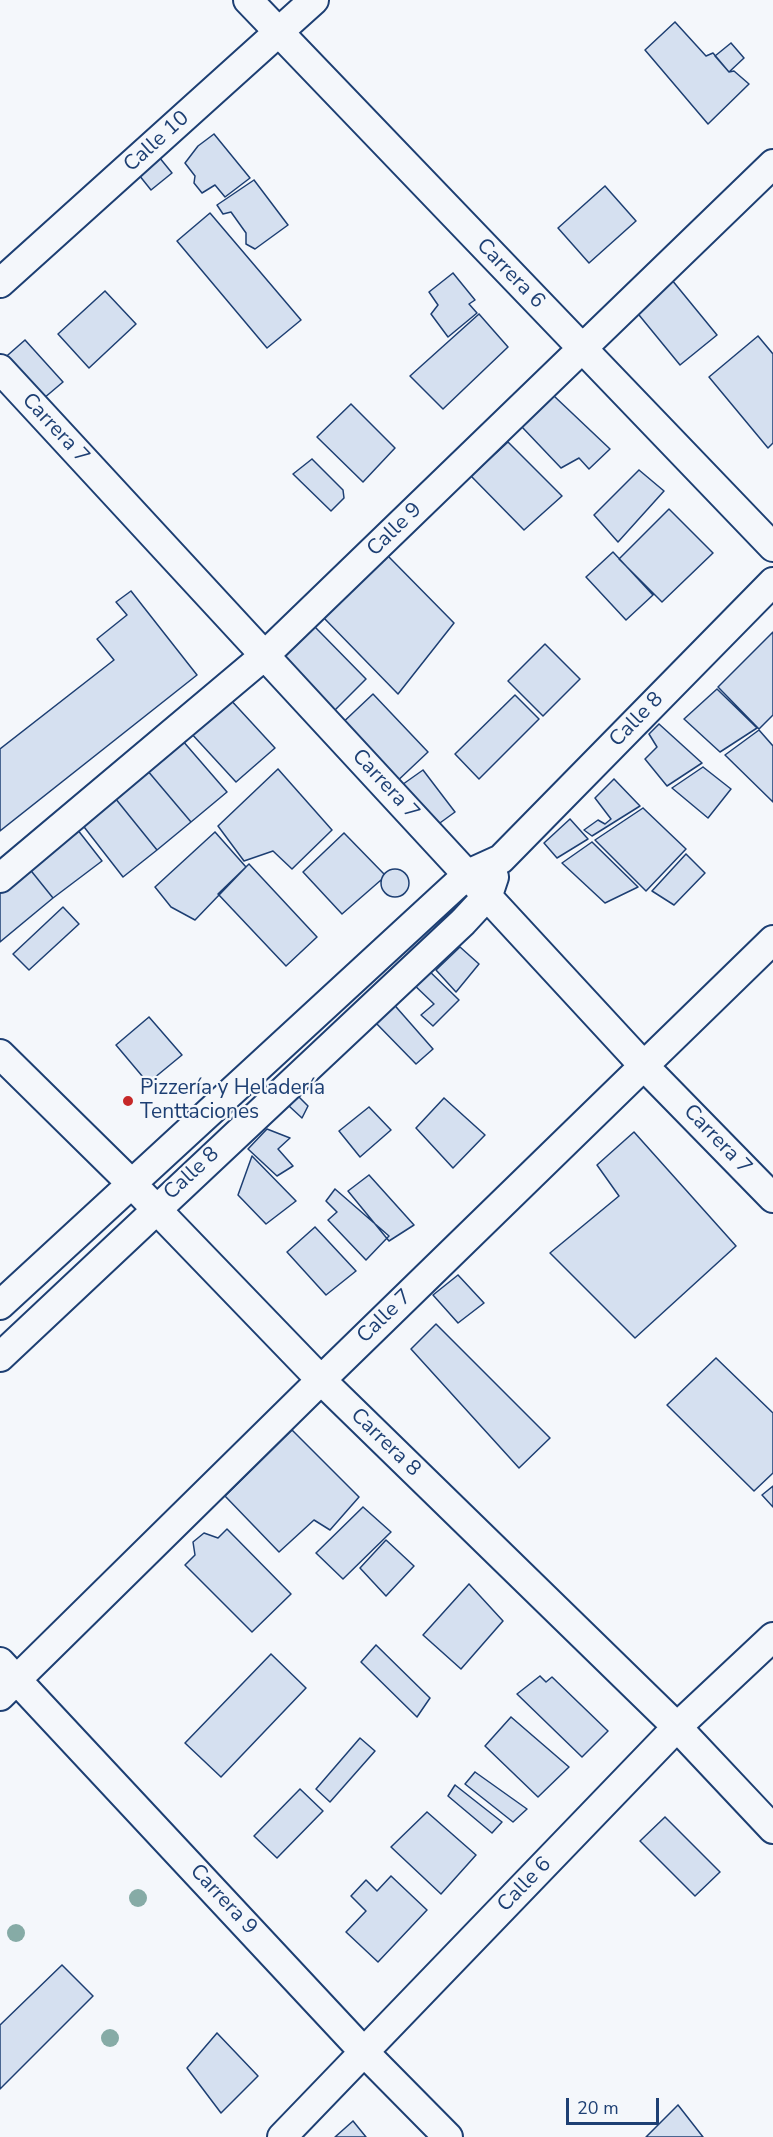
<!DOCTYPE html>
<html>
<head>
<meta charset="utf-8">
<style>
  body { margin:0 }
  #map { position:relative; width:773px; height:2137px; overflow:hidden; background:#f4f7fb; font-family:"Nunito Sans",sans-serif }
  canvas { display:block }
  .scale { position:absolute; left:566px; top:2098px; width:93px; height:27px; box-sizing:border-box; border:3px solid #1d3f73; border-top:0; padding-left:8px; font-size:18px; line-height:21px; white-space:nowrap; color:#1d3f73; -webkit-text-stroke:4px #f4f7fb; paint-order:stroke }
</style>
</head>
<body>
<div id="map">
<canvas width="773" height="2137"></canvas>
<div class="scale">20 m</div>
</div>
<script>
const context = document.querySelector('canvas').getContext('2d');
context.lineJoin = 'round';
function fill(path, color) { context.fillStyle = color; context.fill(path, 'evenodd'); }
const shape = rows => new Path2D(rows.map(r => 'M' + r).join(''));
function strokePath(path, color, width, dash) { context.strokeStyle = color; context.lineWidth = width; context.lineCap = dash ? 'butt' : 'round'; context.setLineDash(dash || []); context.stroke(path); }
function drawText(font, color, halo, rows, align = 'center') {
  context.font = font + ' "Nunito Sans",sans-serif'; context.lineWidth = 4.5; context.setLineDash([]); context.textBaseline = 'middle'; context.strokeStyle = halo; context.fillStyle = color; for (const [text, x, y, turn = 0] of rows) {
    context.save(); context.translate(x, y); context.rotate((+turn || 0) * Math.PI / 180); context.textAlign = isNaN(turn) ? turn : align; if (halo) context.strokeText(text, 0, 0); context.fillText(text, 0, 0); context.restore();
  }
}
const building = shape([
  [675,22,706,56,713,53,729,72,734,71,749,84,708,124,645,50,675,22],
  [731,43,744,58,729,72,715,56,731,43],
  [214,134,250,178,225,197,215,185,202,193,194,183,195,176,185,163,198,146,214,134],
  [159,157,172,173,151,190,139,175,159,157],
  [254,180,288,225,255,249,246,244,246,233,231,212,223,214,217,205,254,180],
  [605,186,636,221,589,263,558,228,605,186],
  [210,213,301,320,267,348,177,241,210,213],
  [453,273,475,300,469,304,477,313,448,337,431,314,438,305,429,292,453,273],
  [667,274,717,335,680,365,630,304,667,274],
  [105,291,136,324,89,368,58,334,105,291],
  [479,314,508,347,443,409,410,376,479,314],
  [758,336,773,354,773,443,768,448,709,377,758,336],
  [25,340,63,382,37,404,0,362,25,340],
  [554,396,610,449,589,469,579,458,561,468,522,427,554,396],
  [351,404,395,448,363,482,317,437,351,404],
  [508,442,562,496,524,530,471,476,508,442],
  [312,459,343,490,344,498,331,511,293,474,312,459],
  [639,470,664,491,618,542,594,515,639,470],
  [669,509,713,553,662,602,619,559,669,509],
  [613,552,653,595,626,620,586,577,613,552],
  [388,556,454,623,398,694,322,616,388,556],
  [131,591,197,675,0,831,0,749,114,660,97,639,127,615,116,602,131,591],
  [315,627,366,679,334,711,283,658,315,627],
  [773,632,773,715,759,729,718,687,773,632],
  [545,644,580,679,543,716,508,681,545,644],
  [717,689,757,728,720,752,684,719,717,689],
  [373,694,428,752,392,786,337,728,373,694],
  [515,695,539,719,479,779,455,754,515,695],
  [228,697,275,748,236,782,190,732,228,697],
  [659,724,702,763,667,786,645,759,657,747,649,734,659,724],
  [759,730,773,746,773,802,725,755,759,730],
  [182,740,227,792,191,822,147,770,182,740],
  [703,767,731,789,708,818,672,788,703,767],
  [278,769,332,830,292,869,273,851,244,861,218,826,278,769],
  [147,770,191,822,157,850,115,798,147,770],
  [423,770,455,812,433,828,399,787,423,770],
  [614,779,640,806,592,836,584,830,598,820,605,824,611,819,595,798,614,779],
  [115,798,157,850,123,877,81,823,115,798],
  [643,808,686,849,646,891,595,840,643,808],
  [570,819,588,839,557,858,544,843,570,819],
  [77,829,102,861,53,898,28,867,77,829],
  [215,832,246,867,195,920,171,907,155,887,215,832],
  [344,833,384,874,381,880,342,914,303,872,344,833],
  [592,842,638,887,605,903,562,863,592,842],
  [686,854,705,873,674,905,652,891,686,854],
  [249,864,317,937,286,966,218,894,249,864],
  [28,867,53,898,0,942,0,882,28,867],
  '381 883a14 14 0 1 1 28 0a14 14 0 1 1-28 0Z',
  [63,907,79,924,29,970,13,954,63,907],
  [460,947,479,964,456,992,436,970,460,947],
  [424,966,459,1000,433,1026,421,1015,434,1004,410,981,424,966],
  [390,1000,433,1049,416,1064,373,1020,390,1000],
  [149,1017,182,1055,148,1083,116,1045,149,1017],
  [298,1096,308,1106,302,1118,289,1106,298,1096],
  [444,1098,485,1135,453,1168,416,1128,444,1098],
  [369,1107,391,1130,360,1157,339,1131,369,1107],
  [267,1129,290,1138,278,1149,293,1166,277,1176,248,1149,267,1129],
  [634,1132,736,1246,635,1338,550,1253,619,1196,597,1165,634,1132],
  [252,1156,296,1201,266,1224,238,1195,252,1156],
  [369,1175,414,1225,389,1241,348,1191,369,1175],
  [335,1189,389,1236,366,1260,328,1220,337,1212,326,1201,335,1189],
  [315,1227,356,1271,326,1295,287,1252,315,1227],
  [458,1275,484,1303,458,1323,433,1295,458,1275],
  [436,1324,550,1438,519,1468,411,1349,436,1324],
  [716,1358,773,1413,773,1473,754,1491,667,1405,716,1358],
  [292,1430,359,1497,330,1530,314,1520,279,1552,225,1496,292,1430],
  [773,1486,773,1507,762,1495,773,1486],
  [363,1507,391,1532,343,1579,316,1553,363,1507],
  [227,1529,291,1594,252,1632,185,1565,195,1555,193,1542,204,1533,218,1538,227,1529],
  [386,1540,414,1566,386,1596,360,1568,386,1540],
  [469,1584,503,1621,461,1669,423,1635,469,1584],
  [376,1645,430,1698,417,1717,361,1662,376,1645],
  [271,1654,306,1688,221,1777,185,1743,271,1654],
  [540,1676,546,1682,552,1677,608,1731,582,1757,517,1694,540,1676],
  [511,1717,569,1767,538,1797,485,1746,511,1717],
  [360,1738,375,1751,330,1802,316,1789,360,1738],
  [475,1772,527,1809,513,1822,465,1784,475,1772],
  [455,1785,502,1822,492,1833,448,1796,455,1785],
  [300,1789,323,1811,277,1858,254,1836,300,1789],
  [427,1812,476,1855,441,1894,391,1847,427,1812],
  [665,1817,720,1872,695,1896,640,1841,665,1817],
  [391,1876,427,1910,378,1962,346,1932,366,1911,351,1896,366,1880,377,1891,391,1876],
  [62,1965,93,1996,0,2089,0,2025,62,1965],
  [217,2033,258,2076,221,2113,187,2068,217,2033],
  [678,2105,703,2137,646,2137,678,2105],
  [353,2121,366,2137,335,2137,353,2121]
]);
const street = shape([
  [248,0,773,547],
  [0,283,314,0],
  [0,369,643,1065,773,1198],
  [0,878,264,656,773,164],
  [0,1054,132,1184,321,1380,677,1727,773,1829],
  [0,1305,468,874,501,859,773,582],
  [0,1357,463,922,488,895,494,877],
  [0,1662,364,2052,448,2137],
  [0,1696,321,1380,773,940],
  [282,2137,677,1727,773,1637]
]);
const trees = [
  [138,1898],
  [16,1933],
  [110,2038]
];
const markers = [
  [128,1101,6,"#c62828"]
];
const streetNames = [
  ["Calle 10",157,142,-42],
  ["Carrera 6",510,274,46],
  ["Carrera 7",55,429,47],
  ["Calle 9",395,530,-44],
  ["Calle 8",637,720,-46],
  ["Carrera 7",385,785,47],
  ["Carrera 7",717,1140,46],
  ["Calle 8",192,1174,-43],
  ["Calle 7",385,1317,-44],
  ["Carrera 8",385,1443,44],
  ["Calle 6",525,1885,-46],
  ["Carrera 9",223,1900,47]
];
const poiNames = [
  ["Pizzería y Heladería",140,1089],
  ["Tenttaciones",140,1113]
];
fill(building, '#d5e0f0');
strokePath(building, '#1d3f73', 1.5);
strokePath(street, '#1d3f73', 32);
strokePath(street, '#f4f7fb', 28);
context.fillStyle = '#86aba6';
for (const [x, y] of trees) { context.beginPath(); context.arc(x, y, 9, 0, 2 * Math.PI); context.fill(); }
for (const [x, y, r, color] of markers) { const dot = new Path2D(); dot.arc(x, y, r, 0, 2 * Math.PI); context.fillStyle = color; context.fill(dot); strokePath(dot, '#f4f7fb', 2); }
drawText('21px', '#1d3f73', '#f4f7fb', streetNames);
drawText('21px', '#1d3f73', '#f4f7fb', poiNames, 'left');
</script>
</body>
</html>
